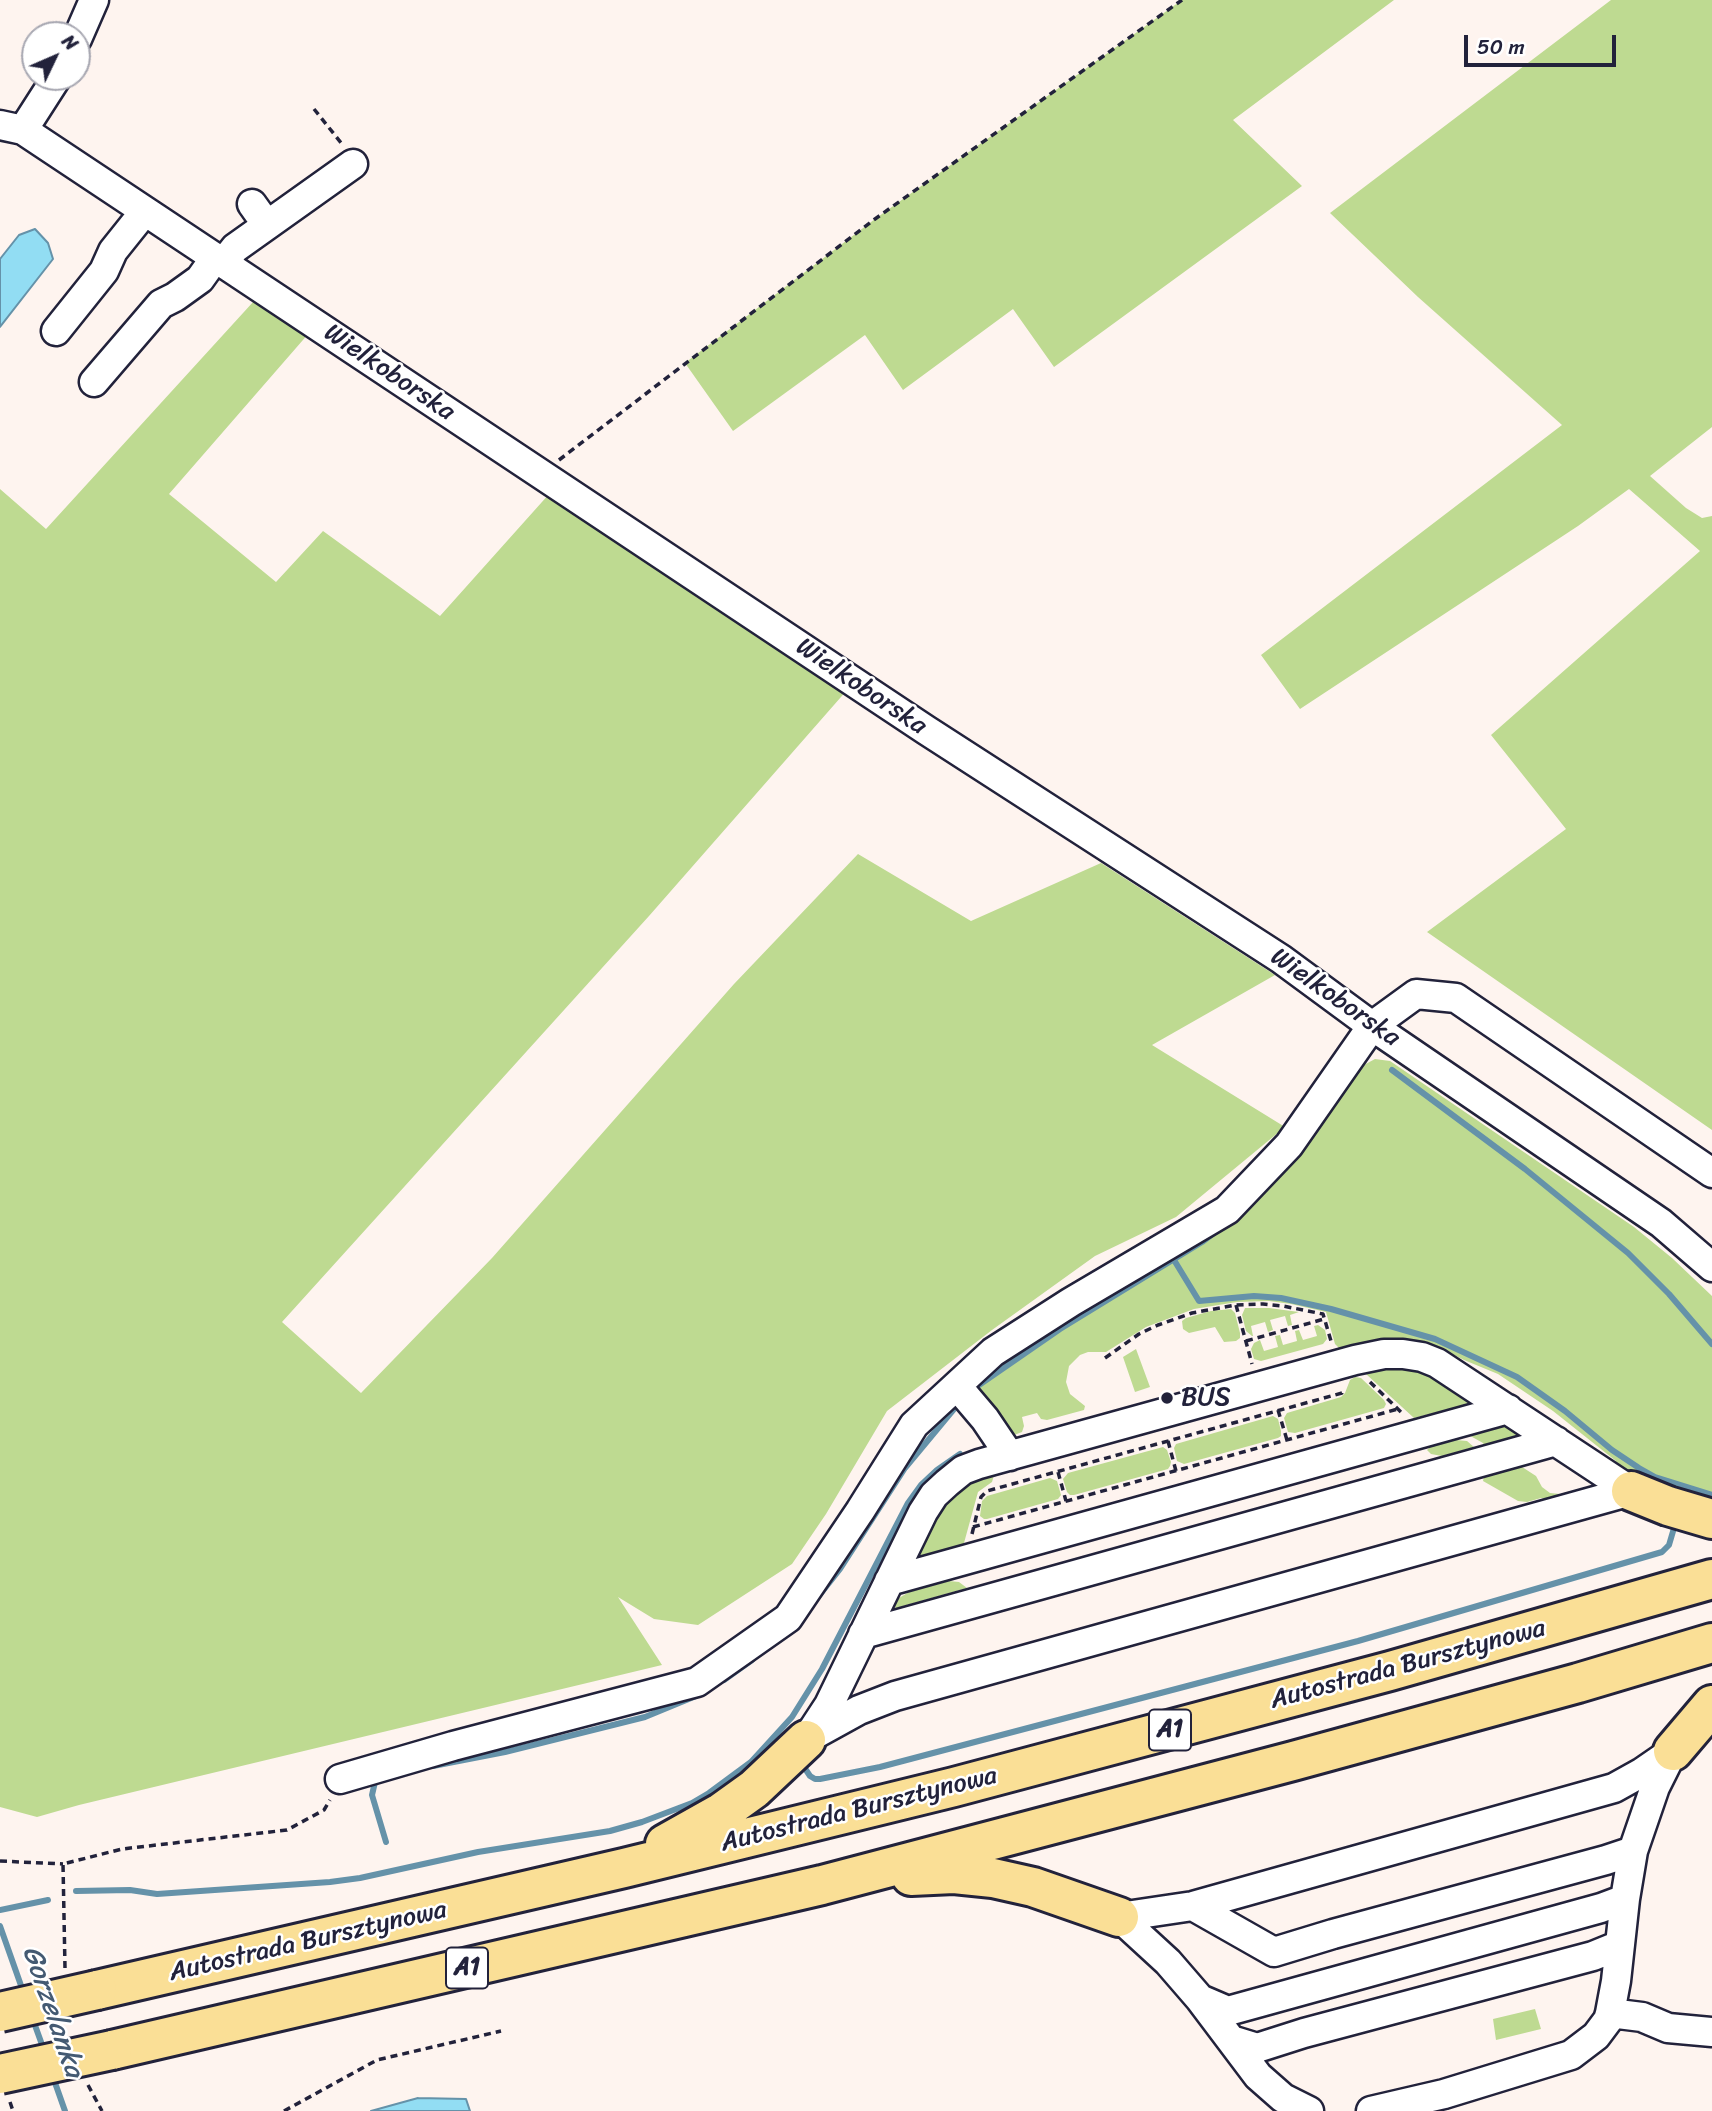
<!DOCTYPE html>
<html>
<head>
<meta charset="utf-8">
<style>
  body { margin:0 }
  #map { position:relative; width:1712px; height:2111px; overflow:hidden; background:#fef4ef; font-family:Sriracha,sans-serif }
  canvas { display:block }
  .north { position:absolute; left:21px; top:21px; width:70px; height:70px; box-sizing:border-box; background:#fff; border:2px solid #a7a7b1; border-radius:50%; rotate:46deg; font-size:19px; font-weight:700; line-height:28px; text-align:center; color:#22223b }
  .north::after { content:''; display:block; margin:auto; width:24px; height:32px; background:#22223b; clip-path:polygon(50% 0,100% 100%,50% 72%,0 100%) }
  .scale { position:absolute; left:1464px; top:35px; width:152px; height:32px; box-sizing:border-box; border:4px solid #22223b; border-top:0; padding-left:9px; font-size:21px; line-height:24px; white-space:nowrap; color:#22223b; -webkit-text-stroke:5px #fff; paint-order:stroke }
</style>
</head>
<body>
<div id="map">
<canvas width="1712" height="2111"></canvas>
<div class="north">N</div>
<div class="scale">50 m</div>
</div>
<script>
const context = document.querySelector('canvas').getContext('2d');
context.lineJoin = 'round';
function fill(path, color) { context.fillStyle = color; context.fill(path, 'evenodd'); }
const shape = rows => new Path2D(rows.map(r => 'M' + r).join(''));
function strokePath(path, color, width, dash) { context.strokeStyle = color; context.lineWidth = width; context.lineCap = dash ? 'butt' : 'round'; context.setLineDash(dash || []); context.stroke(path); }
function drawText(font, color, halo, rows, align = 'center') {
  context.font = font + ' Sriracha,sans-serif'; context.lineWidth = 5; context.setLineDash([]); context.textBaseline = 'middle'; context.strokeStyle = halo; context.fillStyle = color; for (const [text, x, y, turn = 0] of rows) {
    context.save(); context.translate(x, y); context.rotate((+turn || 0) * Math.PI / 180); context.textAlign = isNaN(turn) ? turn : align; if (halo) context.strokeText(text, 0, 0); context.fillText(text, 0, 0); context.restore();
  }
}
const green = shape([
  [1182,0,1394,0,1233,120,1302,186,1054,367,1013,309,903,390,865,335,733,431,685,363,875,219],
  [1611,0,1712,0,1712,427,1650,476,1686,508,1702,518,1712,516,1712,1130,1427,932,1566,829,1491,735,1700,551,1629,489,1578,526,1300,709,1261,655,1562,425,1418,297,1330,213],
  [264,290,316,325,169,494,276,582,323,531,440,616,550,493,848,689,649,916,282,1322,361,1393,492,1258,734,984,858,854,971,921,1101,863,1275,975,1152,1045,1285,1127,1176,1217,1095,1256,992,1330,887,1411,826,1514,792,1564,698,1625,654,1619,618,1597,662,1665,79,1805,37,1817,0,1807,0,489,46,529],
  [1375,1059,1390,1061,1634,1227,1672,1258,1712,1296,1712,1509,1613,1466,1616,1461,1553,1411,1498,1374,1464,1360,1437,1346,1412,1340,1386,1338,1339,1348,1335,1344,1326,1312,1291,1304,1269,1301,1237,1302,1194,1309,1146,1327,1106,1352,1088,1352,1080,1355,1069,1366,1066,1382,1070,1394,1085,1406,1084,1410,1047,1420,1041,1419,1037,1413,1022,1417,1024,1426,1022,1432,1009,1437,977,1397,975,1378,1170,1254,1318,1113,1362,1066],
  [1245,1308,1269,1308,1299,1312,1290,1315,1292,1325,1288,1326,1285,1316,1270,1320,1273,1330,1268,1332,1265,1322,1251,1326,1253,1336,1252,1336,1246,1331,1242,1315],
  [1231,1309,1235,1313,1240,1333,1240,1338,1236,1341,1224,1342,1215,1327,1189,1333,1183,1329,1182,1321,1186,1318,1211,1311],
  [1318,1325,1325,1330,1327,1339,1323,1344,1261,1361,1254,1359,1251,1349,1254,1343,1260,1340,1264,1351,1278,1347,1275,1336,1280,1335,1283,1345,1297,1341,1295,1331,1299,1330,1303,1340,1317,1336,1314,1326],
  [1136,1349,1150,1387,1135,1392,1123,1357],
  [1413,1364,1479,1403,1457,1410,1453,1408,1414,1418,1366,1374,1363,1366],
  [1355,1377,1361,1378,1384,1400,1386,1404,1384,1408,1295,1433,1288,1432,1284,1418,1287,1413,1341,1397,1345,1393,1350,1380],
  [1273,1416,1278,1419,1281,1431,1281,1436,1278,1438,1184,1464,1177,1461,1174,1448,1176,1444],
  [1501,1422,1526,1435,1487,1450,1483,1443,1465,1433],
  [1456,1440,1467,1441,1474,1447,1442,1456,1431,1454,1427,1450,1430,1447],
  [1163,1447,1167,1450,1171,1462,1170,1466,1168,1469,1074,1495,1070,1495,1067,1492,1063,1479,1068,1473],
  [1519,1465,1536,1476,1542,1487,1550,1493,1560,1494,1598,1484,1597,1488,1545,1504,1544,1499,1541,1498,1527,1502,1518,1501,1483,1481,1484,1477,1493,1472],
  [996,1468,992,1482,978,1492,964,1543,960,1546,911,1559,954,1488],
  [1050,1478,1057,1481,1061,1495,1058,1499,987,1519,984,1519,980,1516,982,1501,987,1496],
  [949,1581,959,1582,967,1588,896,1608,894,1607,899,1598,909,1592],
  [1535,2009,1541,2029,1496,2040,1493,2019]
]);
const water = shape([
  [35,229,48,243,53,259,0,327,0,259,19,235,35,229],
  [418,2098,466,2099,470,2111,371,2111,418,2098]
]);
const stream = shape([
  [1392,1070,1525,1169,1628,1253,1669,1294,1712,1344],
  [1174,1260,1199,1301,1254,1296,1281,1298,1331,1309,1435,1339,1517,1377,1565,1411,1612,1450,1639,1468,1655,1477,1712,1495],
  [979,1385,1060,1329,1202,1242,1215,1232],
  [818,1597,840,1569,905,1468,954,1409],
  [724,1680,752,1660],
  [433,1766,505,1752,645,1717,696,1696],
  [804,1767,810,1776,815,1779,820,1779,880,1767,1358,1641,1662,1552,1669,1545,1674,1528],
  [380,1779,375,1782,372,1795,386,1842],
  [76,1891,130,1890,157,1894,330,1882,360,1878,478,1852,610,1831,642,1822,692,1803,709,1793,751,1762,792,1717,822,1669,908,1503,921,1485,937,1470,960,1454],
  [0,1910,48,1900],
  [0,1926,24,1994],
  [32,2017,45,2053],
  [53,2077,65,2111]
]);
const path = shape([
  [314,109,342,144],
  [559,460,875,219,1182,0],
  [1236,1305,1252,1364],
  [1246,1341,1324,1319],
  [1105,1358,1139,1334,1158,1325,1192,1313,1236,1305,1263,1304,1283,1306,1323,1314,1331,1341],
  [1370,1382,1402,1413],
  [1278,1410,1287,1440],
  [1168,1441,1176,1471],
  [1058,1472,1066,1501],
  [973,1527,1398,1409],
  [972,1534,981,1497,987,1491,1342,1393,1343,1388],
  [0,1861,63,1864],
  [65,1968,63,1864,122,1849,287,1830,324,1810,330,1800],
  [88,2085,102,2111],
  [10,2102,13,2111],
  [284,2111,377,2060,501,2031]
]);
const minor = shape([
  [77,39,94,0],
  [0,125,23,130,926,730,1281,959,1372,1026,1661,1223,1712,1267],
  [23,130,57,77],
  [252,204,267,225],
  [223,263,235,248,353,164],
  [56,331,104,271,113,251,145,211],
  [94,382,161,304,175,297,200,279,215,258],
  [957,1386,985,1419,1010,1456],
  [889,1581,1508,1409],
  [863,1634,1556,1441],
  [810,1737,859,1710,895,1696,1631,1491],
  [806,1740,829,1705,923,1512,934,1495,947,1483,963,1470,979,1464,1355,1360,1384,1354,1403,1354,1422,1357,1437,1363,1631,1491],
  [340,1779,453,1746,697,1682,788,1618,860,1511,914,1425,993,1352,1071,1302,1227,1210,1289,1145,1372,1026,1416,994,1456,998,1712,1173],
  [1193,1906,1274,1952,1333,1934,1606,1860,1633,1851],
  [1119,1917,1193,1906,1614,1788,1641,1773,1673,1751],
  [1119,1917,1168,1962,1200,1999,1258,2076,1283,2098,1309,2111],
  [1200,1999,1228,2011,1601,1908,1625,1899],
  [1610,2013,1642,2017,1668,2028,1712,2032],
  [1231,2040,1257,2048,1304,2033,1593,1956,1620,1945],
  [1371,2111,1444,2094,1571,2055,1596,2036,1608,2020,1610,2013,1616,1981,1625,1899,1633,1851,1655,1787,1672,1753]
]);
const highway = shape([
  [1631,1491,1668,1506,1712,1519],
  [1673,1751,1712,1705],
  [665,1844,722,1812,754,1789,806,1740],
  [911,1876,954,1874,993,1878,1033,1887,1119,1917],
  [97,1990,624,1868,954,1787,1390,1671,1712,1579],
  [112,2050,822,1885,1293,1761,1578,1683,1712,1643]
]);
const highwayBridge = shape([
  [0,2012,97,1990],
  [0,2074,112,2050]
]);
const markers = [
  [1167,1398,7,"#22223b"]
];
const shields = [
  [1170,1730,42],
  [467,1968,42]
];
const shieldNames = [
  ["A1",1170,1730],
  ["A1",467,1968]
];
const streetNames = [
  ["Wielkoborska",389,373,34],
  ["Wielkoborska",861,687,34],
  ["Wielkoborska",1335,998,35],
  ["Autostrada Bursztynowa",1408,1665,-15],
  ["Autostrada Bursztynowa",859,1810,-14],
  ["Autostrada Bursztynowa",308,1942,-13]
];
const poiNames = [
  ["BUS",1181,1398]
];
const waterNames = [
  ["Gorzelanka",52,2012,71]
];
fill(green, '#beda91');
fill(water, '#92ddf3');
strokePath(water, '#6592a9', 2);
strokePath(stream, '#6592a9', 6);
strokePath(minor, '#22223b', 33);
strokePath(highway, '#22223b', 44);
strokePath(path, '#22223b', 3.5, [7, 5]);
strokePath(minor, '#fff', 28);
strokePath(highway, '#fadf96', 38);
strokePath(highwayBridge, '#22223b', 44, []);
strokePath(highwayBridge, '#fadf96', 38);
for (const [x, y, r, color] of markers) { const dot = new Path2D(); dot.arc(x, y, r, 0, 2 * Math.PI); context.fillStyle = color; context.fill(dot); strokePath(dot, '#fff', 2.5); }
for (const [x, y, w] of shields) { const box = new Path2D(); box.roundRect(x - w / 2, y - 20.5, w, 41, 5); context.fillStyle = '#fff'; context.fill(box); strokePath(box, '#22223b', 2); }
drawText('bold 24px', '#22223b', null, shieldNames);
drawText('26px', '#22223b', '#fff', streetNames);
drawText('26px', '#22223b', '#fff', poiNames, 'left');
drawText('italic 28px', '#445a72', '#fff', waterNames);
</script>
</body>
</html>
